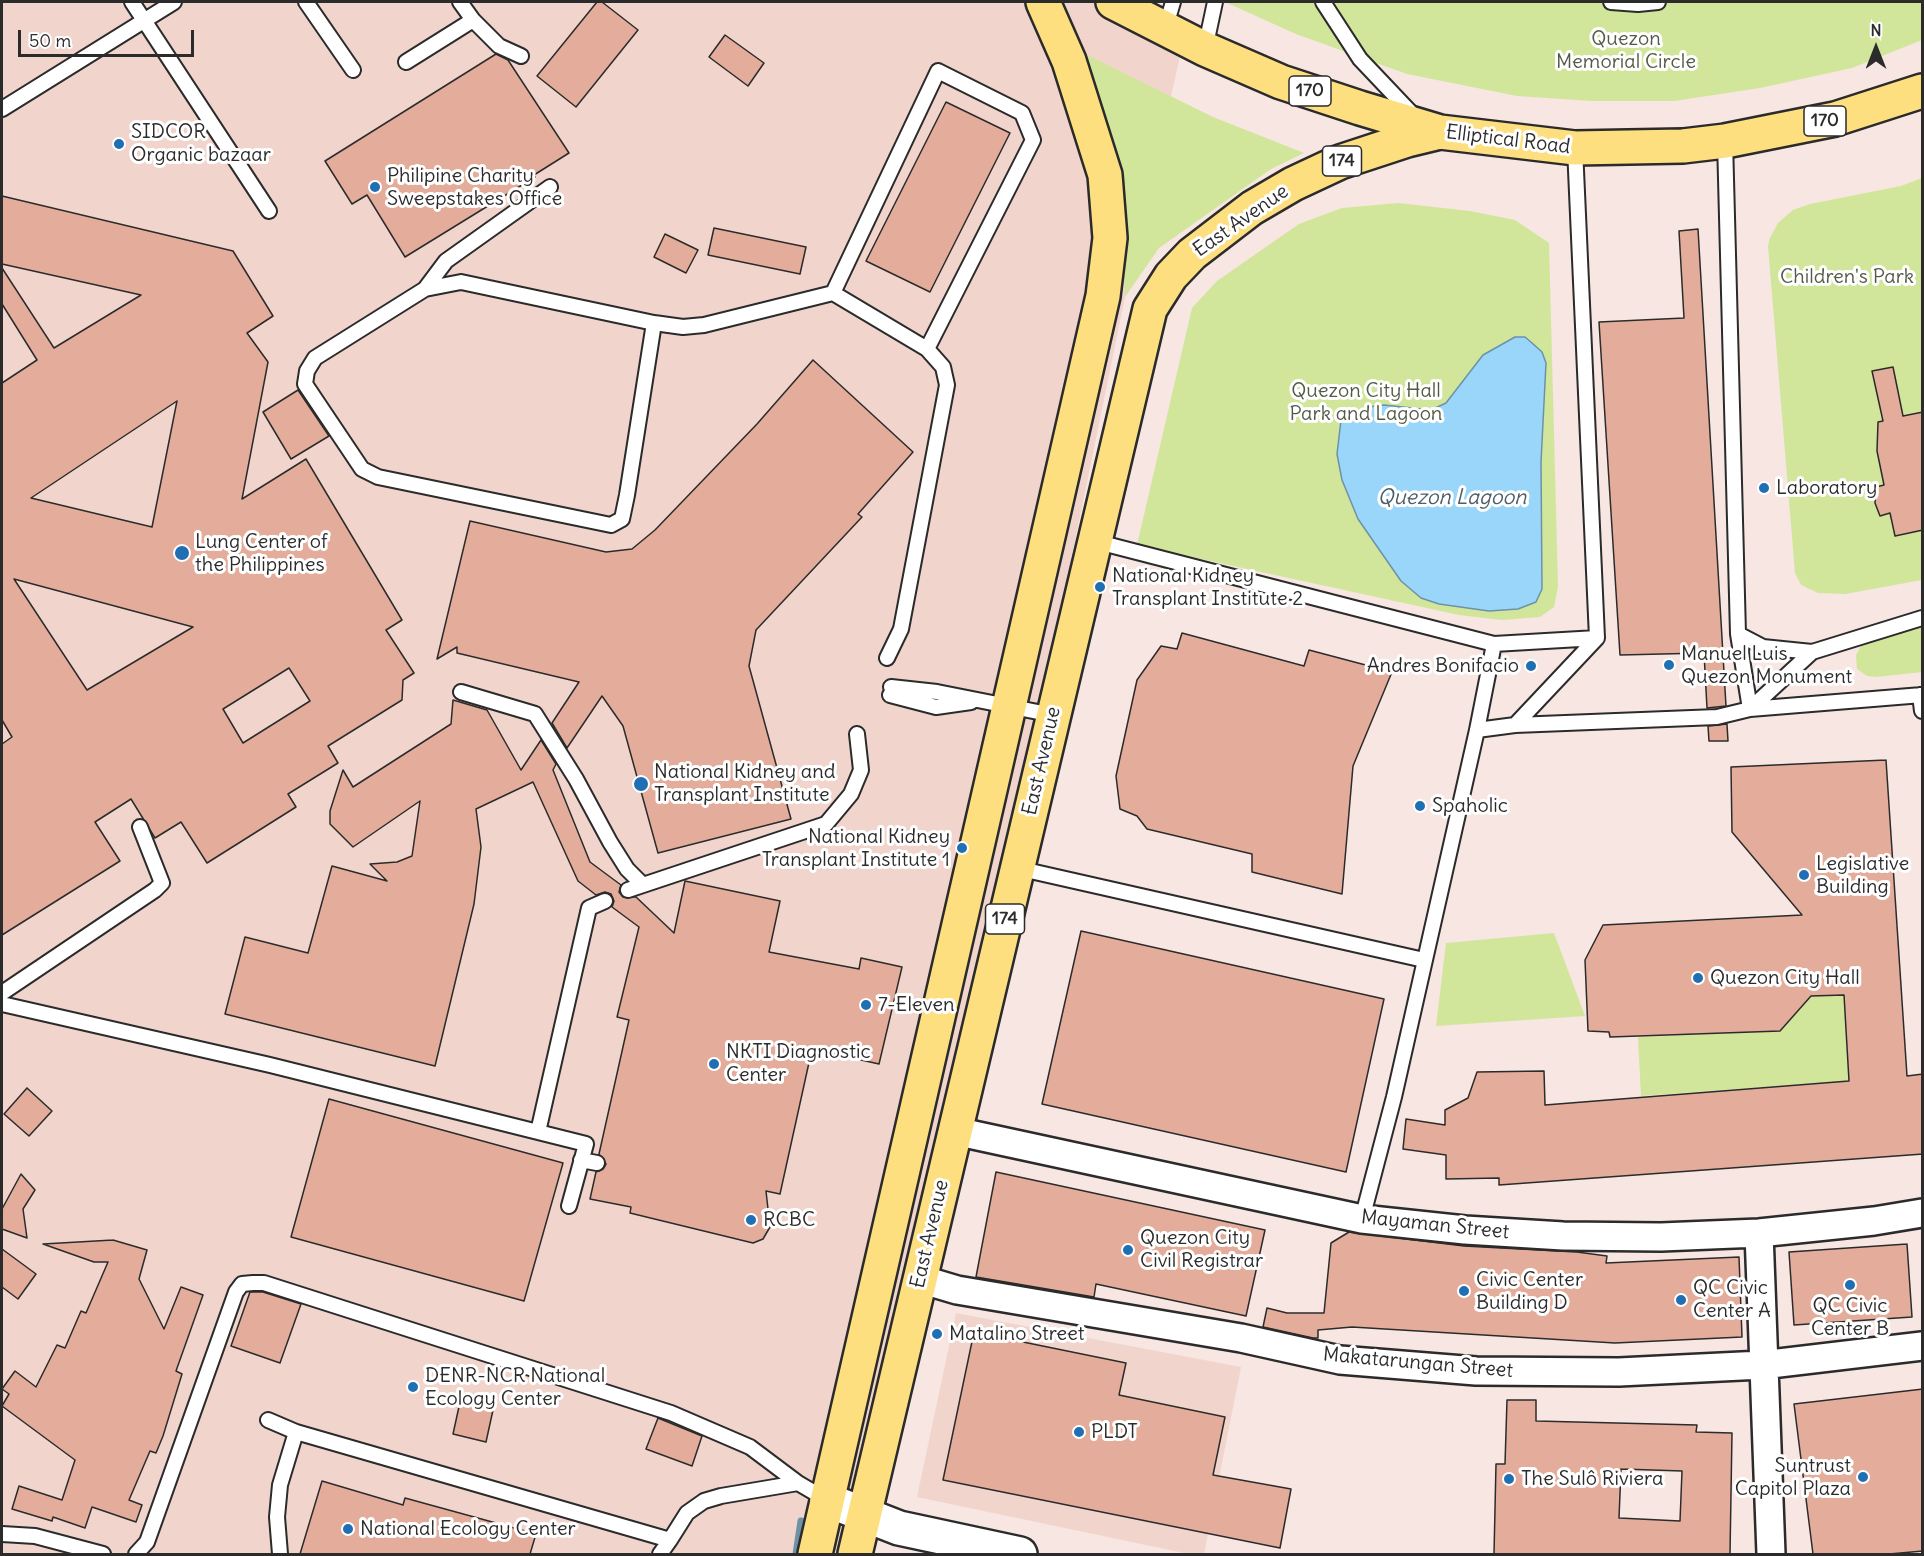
<!DOCTYPE html>
<html>
<head>
<meta charset="utf-8">
<style>
  body { margin:0 }
  #map { position:relative; width:1924px; height:1556px; overflow:hidden; background:#f7e6e1; font-family:Delius,sans-serif }
  canvas { display:block }
  .frame { position:absolute; inset:0; border:3px solid #2b2b2b; pointer-events:none }
  .north { position:absolute; left:1846px; top:18px; width:60px; height:60px; -webkit-text-stroke:4px #fff; paint-order:stroke; rotate:0deg; font-size:16px; font-weight:700; line-height:24px; text-align:center; color:#2b2b2b }
  .north::after { content:''; display:block; margin:auto; width:21px; height:27px; background:#2b2b2b; clip-path:polygon(50% 0,100% 100%,50% 72%,0 100%) }
  .scale { position:absolute; left:18px; top:30px; width:176px; height:27px; box-sizing:border-box; border:3px solid #2b2b2b; border-top:0; padding-left:8px; font-size:18px; line-height:21px; white-space:nowrap; color:#2b2b2b; -webkit-text-stroke:4px #fff; paint-order:stroke }
</style>
</head>
<body>
<div id="map">
<canvas width="1924" height="1556"></canvas>
<div class="frame"></div>
<div class="north">N</div>
<div class="scale">50 m</div>
</div>
<script>
const context = document.querySelector('canvas').getContext('2d');
context.lineJoin = 'round';
function fill(path, color) { context.fillStyle = color; context.fill(path, 'evenodd'); }
const shape = rows => new Path2D(rows.map(r => 'M' + r).join(''));
function strokePath(path, color, width, dash) { context.strokeStyle = color; context.lineWidth = width; context.lineCap = dash ? 'butt' : 'round'; context.setLineDash(dash || []); context.stroke(path); }
function drawText(font, color, halo, rows, align = 'center') {
  context.font = font + ' Delius,sans-serif'; context.lineWidth = 6; context.setLineDash([]); context.textBaseline = 'middle'; context.strokeStyle = halo; context.fillStyle = color; for (const [text, x, y, turn = 0] of rows) {
    context.save(); context.translate(x, y); context.rotate((+turn || 0) * Math.PI / 180); context.textAlign = isNaN(turn) ? turn : align; if (halo) context.strokeText(text, 0, 0); context.fillText(text, 0, 0); context.restore();
  }
}
const built = shape([
  [2,2,1113,2,1184,39,1125,297,1045,687,948,1090,847,1554,2,1554],
  [956,1313,1241,1367,1204,1554,1189,1554,917,1497]
]);
const green = shape([
  [1225,2,1922,2,1922,40,1852,68,1760,88,1674,101,1592,101,1517,96,1407,74,1296,34],
  [1085,54,1213,117,1304,153,1271,169,1159,248,1125,297,1123,208,1116,151],
  [1922,178,1922,580,1845,594,1818,593,1801,585,1795,573,1768,246,1770,238,1778,223,1793,210,1810,204,1901,186],
  [1398,203,1470,211,1515,220,1549,243,1558,587,1554,607,1540,617,1502,620,1459,615,1137,545,1192,308,1217,281,1299,224,1342,208],
  [1922,625,1922,672,1876,677,1867,676,1857,669,1856,655,1862,644],
  [1554,933,1585,1016,1436,1026,1446,943],
  [1844,995,1849,1081,1641,1096,1638,1037,1780,1031,1811,996]
]);
const water = shape([
  [1515,337,1525,337,1532,343,1542,352,1546,363,1541,462,1542,589,1536,602,1518,609,1489,611,1439,604,1421,598,1401,581,1358,519,1342,480,1337,454,1341,420,1352,412,1368,407,1384,405,1431,410,1446,403,1483,355,1515,337]
]);
const stream = shape([
  [796,1554,801,1521]
]);
const building = shape([
  [597,2,602,2,638,30,576,107,537,76,597,2],
  [725,35,764,63,748,86,709,57,725,35],
  [496,54,508,60,569,153,534,175,535,177,405,257,367,195,352,204,325,161,496,54],
  [946,102,1010,133,930,292,866,261,946,102],
  [2,196,233,251,273,316,247,333,268,362,242,499,306,459,402,620,386,630,414,673,403,680,402,700,328,746,338,763,288,794,296,807,207,863,181,822,155,838,131,799,95,822,120,861,2,935,2,744,12,737,2,720,2,383,37,360,2,304,2,268,54,348,141,295,2,264,2,196],
  [177,401,152,527,31,498,177,401],
  [14,579,193,627,87,690,14,579],
  [289,668,310,701,243,743,223,709,289,668],
  [714,228,806,247,800,274,708,255,714,228],
  [1698,229,1726,706,1707,708,1704,653,1620,655,1599,322,1684,318,1679,231,1698,229],
  [665,234,698,250,686,273,654,257,665,234],
  [813,360,913,452,858,514,862,517,756,630,749,666,791,819,658,853,623,726,602,696,567,748,552,723,579,682,457,653,457,647,437,659,470,521,606,552,632,549,655,530,757,424,813,360],
  [1893,367,1903,416,1923,412,1923,530,1895,536,1890,513,1880,516,1875,503,1876,487,1884,485,1877,451,1878,422,1883,421,1872,371,1893,367],
  [298,390,329,436,291,459,263,412,298,390],
  [1182,633,1304,666,1309,650,1392,672,1353,766,1342,894,1252,872,1252,854,1147,829,1137,816,1120,809,1116,776,1137,680,1161,646,1177,649,1182,633],
  [453,700,487,710,521,770,541,740,556,764,553,770,590,862,621,885,619,892,623,897,636,897,674,933,685,881,780,901,769,952,859,969,861,958,902,967,879,1064,812,1049,780,1194,766,1191,770,1227,763,1239,753,1243,630,1213,631,1207,590,1199,596,1172,603,1169,606,1164,599,1154,629,1020,617,1017,639,927,612,907,614,901,611,894,605,892,596,895,578,881,533,782,476,809,481,847,474,904,435,1066,225,1014,245,937,308,953,332,866,387,881,370,864,397,862,412,856,420,801,353,847,330,824,330,811,343,770,353,787,451,724,453,700],
  [1727,724,1728,741,1709,741,1708,726,1727,724],
  [1886,760,1907,1076,1923,1074,1923,1154,1499,1185,1499,1178,1446,1179,1446,1155,1403,1149,1406,1119,1445,1125,1445,1110,1468,1098,1477,1072,1544,1071,1545,1105,1849,1081,1844,995,1811,996,1780,1031,1610,1037,1609,1032,1588,1031,1585,960,1603,925,1802,915,1732,832,1731,767,1886,760],
  [1081,931,1384,999,1346,1172,1042,1104,1081,931],
  [27,1088,52,1111,29,1136,4,1114,27,1088],
  [329,1099,563,1163,524,1301,291,1237,329,1099],
  [996,1172,1265,1230,1246,1316,1096,1284,1094,1297,976,1277,996,1172],
  [21,1174,35,1190,23,1209,27,1238,2,1229,2,1209,21,1174],
  [1349,1232,1464,1246,1577,1252,1607,1256,1606,1263,1739,1257,1742,1337,1615,1343,1352,1327,1318,1330,1318,1338,1313,1338,1263,1327,1267,1308,1287,1313,1324,1313,1331,1243,1349,1232],
  [113,1240,147,1250,139,1279,164,1329,181,1287,203,1295,176,1371,182,1374,163,1436,156,1453,150,1451,129,1500,142,1505,136,1522,92,1507,85,1528,53,1517,52,1521,12,1509,19,1486,62,1500,75,1460,2,1406,9,1394,2,1389,15,1371,36,1387,57,1345,65,1348,81,1311,86,1313,108,1262,94,1262,43,1244,113,1240],
  [1907,1244,1912,1317,1794,1325,1789,1252,1907,1244],
  [2,1249,36,1274,18,1299,2,1287,2,1249],
  [250,1292,263,1292,301,1304,280,1363,231,1346,250,1292],
  [974,1332,1126,1363,1119,1395,1225,1417,1213,1475,1291,1489,1280,1548,943,1480,974,1332],
  [1923,1389,1923,1551,1889,1554,1813,1554,1794,1404,1923,1389],
  [1507,1400,1536,1400,1536,1421,1697,1425,1696,1432,1732,1433,1730,1554,1494,1554,1496,1464,1505,1464,1507,1400],
  [1621,1469,1682,1471,1680,1521,1619,1518,1621,1469],
  [460,1402,493,1410,486,1442,453,1434,460,1402],
  [658,1418,702,1436,692,1466,646,1449,658,1418],
  [322,1481,403,1505,405,1498,536,1534,530,1554,300,1554,322,1481]
]);
const lane = shape([
  [132,2,269,211],
  [306,2,353,70],
  [460,2,473,20,499,46,521,56],
  [1323,2,1360,59,1415,117],
  [1611,2,1638,4,1658,2],
  [1165,29,1173,2],
  [1205,49,1215,2],
  [406,62,473,20],
  [2,109,174,2],
  [1725,141,1738,634,1750,709],
  [550,187,446,261,425,289,315,358,307,371,305,384,362,469,378,477,611,525,622,519,627,495,654,323],
  [425,289,461,282,654,323,683,327,704,325,833,293,927,349,943,367,947,385,901,629,887,658],
  [833,293,938,71,1022,113,1033,140,927,349],
  [1094,541,1494,644,1597,638],
  [1738,634,1763,647,1812,652,1922,618],
  [891,687,937,692,1053,715],
  [461,692,535,714,576,779,610,842,627,869,642,884],
  [890,695,936,707,971,702],
  [1920,695,1922,711],
  [1750,709,1812,652],
  [1515,725,1597,638,1575,148],
  [1477,730,1515,725,1717,717,1750,709,1922,695],
  [1017,868,1424,960],
  [628,890,826,824,851,794,861,770,857,734],
  [2,993,155,890,162,883,140,827],
  [2,1004,270,1065,586,1144,569,1206],
  [538,1132,589,908,605,901],
  [581,1160,597,1163],
  [1362,1219,1394,1097,1477,730,1494,644],
  [268,1420,296,1432,670,1540,687,1513,704,1501,721,1496,798,1483,827,1500],
  [2,1534,35,1536,103,1554],
  [136,1554,147,1542,236,1292,242,1284,253,1283,264,1283,671,1413,750,1447,798,1483],
  [280,1554,277,1517,280,1485,296,1432],
  [660,1554,670,1540]
]);
const street = shape([
  [955,1131,1362,1219,1465,1230,1563,1236,1661,1237,1759,1233,1874,1221,1922,1213],
  [1759,1233,1771,1554],
  [920,1279,957,1290,1241,1338,1340,1360,1476,1371,1619,1372,1762,1365,1922,1346]
]);
const secondary = shape([
  [827,1500,899,1528,1020,1554]
]);
const primary = shape([
  [1113,2,1205,49,1281,82,1360,108,1440,132,1575,148,1683,146,1725,141,1835,119,1922,91],
  [815,1554,1103,296,1110,238,1105,175,1069,61,1043,2],
  [855,1554,1150,309,1171,276,1192,254,1252,208,1293,184,1340,162,1407,140,1440,132]
]);
const markers = [
  [119,144,6,"#1f6fb2"],
  [375,187,6,"#1f6fb2"],
  [1764,488,6,"#1f6fb2"],
  [182,553,8,"#1f6fb2"],
  [1100,587,6,"#1f6fb2"],
  [1669,665,6,"#1f6fb2"],
  [1531,666,6,"#1f6fb2"],
  [641,784,8,"#1f6fb2"],
  [1420,806,6,"#1f6fb2"],
  [962,848,6,"#1f6fb2"],
  [1804,875,6,"#1f6fb2"],
  [1698,978,6,"#1f6fb2"],
  [866,1005,6,"#1f6fb2"],
  [714,1064,6,"#1f6fb2"],
  [751,1220,6,"#1f6fb2"],
  [1128,1250,6,"#1f6fb2"],
  [1850,1285,6,"#1f6fb2"],
  [1464,1291,6,"#1f6fb2"],
  [1681,1300,6,"#1f6fb2"],
  [937,1334,6,"#1f6fb2"],
  [413,1387,6,"#1f6fb2"],
  [1079,1432,6,"#1f6fb2"],
  [1863,1477,6,"#1f6fb2"],
  [1509,1479,6,"#1f6fb2"],
  [348,1529,6,"#1f6fb2"]
];
const shields = [
  [1310,91,42],
  [1825,121,42],
  [1342,161,39],
  [1005,919,39]
];
const shieldNames = [
  ["170",1310,91],
  ["170",1825,121],
  ["174",1342,161],
  ["174",1005,919]
];
const parkNames = [
  ["Quezon",1626,39],
  ["Memorial Circle",1626,62],
  ["Children's Park",1847,277],
  ["Quezon City Hall",1366,391],
  ["Park and Lagoon",1366,414]
];
const poiNames = [
  ["SIDCOR",131,132],
  ["Organic bazaar",131,155],
  ["Philipine Charity",387,176],
  ["Sweepstakes Office",387,199],
  ["Laboratory",1776,488],
  ["Lung Center of",195,542],
  ["the Philippines",195,565],
  ["National Kidney",1112,576],
  ["Transplant Institute 2",1112,599],
  ["Manuel Luis",1681,654],
  ["Quezon Monument",1681,677],
  ["Andres Bonifacio",1519,666,"right"],
  ["National Kidney and",654,772],
  ["Transplant Institute",654,795],
  ["Spaholic",1432,806],
  ["National Kidney",950,837,"right"],
  ["Transplant Institute 1",950,860,"right"],
  ["Legislative",1816,864],
  ["Building",1816,887],
  ["Quezon City Hall",1710,978],
  ["7-Eleven",878,1005],
  ["NKTI Diagnostic",726,1052],
  ["Center",726,1075],
  ["RCBC",763,1220],
  ["Quezon City",1140,1238],
  ["Civil Registrar",1140,1261],
  ["Civic Center",1476,1280],
  ["Building D",1476,1303],
  ["QC Civic",1693,1288],
  ["Center A",1693,1311],
  ["QC Civic",1850,1306,"center"],
  ["Center B",1850,1329,"center"],
  ["Matalino Street",949,1334],
  ["DENR-NCR National",425,1376],
  ["Ecology Center",425,1399],
  ["PLDT",1091,1432],
  ["Suntrust",1851,1466,"right"],
  ["Capitol Plaza",1851,1489,"right"],
  ["The Sulô Riviera",1521,1479],
  ["National Ecology Center",360,1529]
];
const streetNames = [
  ["Elliptical Road",1508,140,7],
  ["East Avenue",1241,221,-35],
  ["East Avenue",1042,761,-77],
  ["Mayaman Street",1435,1225,6],
  ["East Avenue",930,1234,-77],
  ["Makatarungan Street",1418,1363,5]
];
const waterNames = [
  ["Quezon Lagoon",1452,498]
];
fill(built, '#f1d5cc');
fill(green, '#d1e69b');
fill(water, '#99d6fa');
strokePath(water, '#6d92a7', 1.5);
strokePath(stream, '#6d92a7', 7);
fill(building, '#e4ad9b');
strokePath(building, '#2b2b2b', 1.5);
strokePath(lane, '#2b2b2b', 18);
strokePath(street, '#2b2b2b', 32);
strokePath(secondary, '#2b2b2b', 38);
strokePath(primary, '#2b2b2b', 38);
strokePath(lane, '#fff', 14);
strokePath(street, '#fff', 27);
strokePath(secondary, '#fff', 33);
strokePath(primary, '#fedf80', 33);
for (const [x, y, r, color] of markers) { const dot = new Path2D(); dot.arc(x, y, r, 0, 2 * Math.PI); context.fillStyle = color; context.fill(dot); strokePath(dot, '#fff', 2); }
for (const [x, y, w] of shields) { const box = new Path2D(); box.roundRect(x - w / 2, y - 15, w, 30, 4.5); context.fillStyle = '#fff'; context.fill(box); strokePath(box, '#2b2b2b', 1.5); }
drawText('bold 18px', '#2b2b2b', null, shieldNames);
drawText('20px', '#545a47', '#fff', parkNames);
drawText('20px', '#2b2b2b', '#fff', poiNames, 'left');
drawText('20px', '#2b2b2b', '#fff', streetNames);
drawText('italic 21px', '#4c5e69', '#fff', waterNames);
</script>
</body>
</html>
